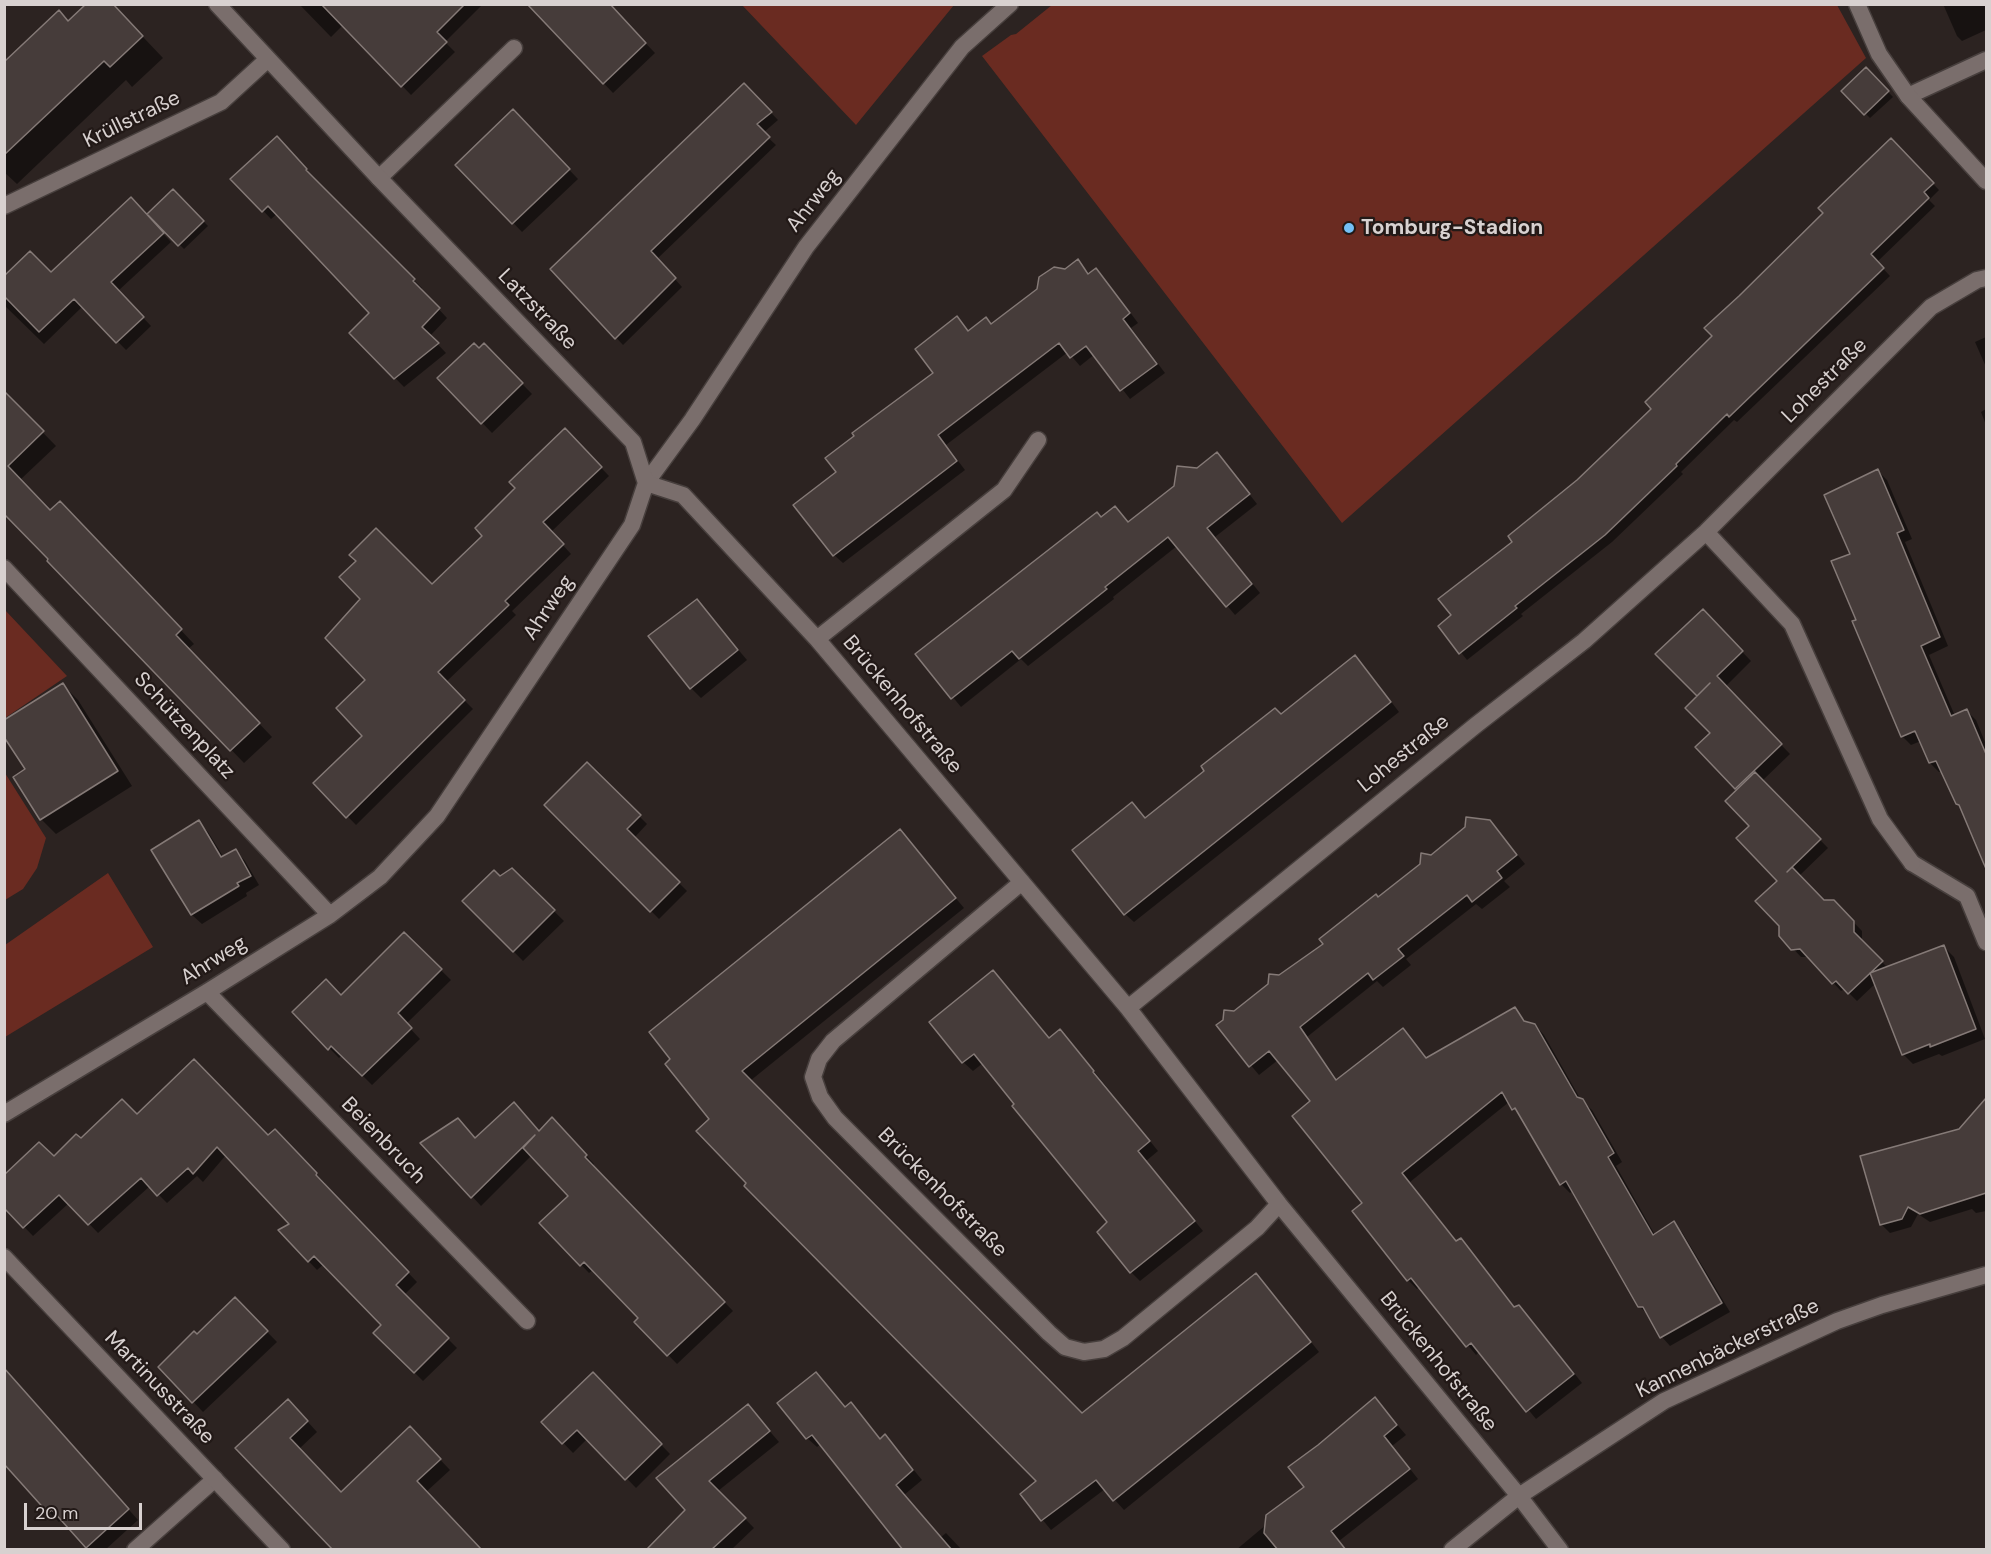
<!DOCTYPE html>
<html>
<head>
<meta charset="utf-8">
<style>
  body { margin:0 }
  #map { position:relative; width:1991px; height:1554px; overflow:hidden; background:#2c2321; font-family:"DM Sans",sans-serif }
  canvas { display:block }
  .frame { position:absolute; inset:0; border:6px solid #d8d1d0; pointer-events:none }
  .scale { position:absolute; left:24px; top:1503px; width:118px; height:27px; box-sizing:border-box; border:3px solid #d8d1d0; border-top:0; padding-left:8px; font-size:18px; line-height:21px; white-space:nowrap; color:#d8d1d0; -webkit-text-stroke:4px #221917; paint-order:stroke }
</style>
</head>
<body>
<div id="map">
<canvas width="1991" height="1554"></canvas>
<div class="frame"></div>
<div class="scale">20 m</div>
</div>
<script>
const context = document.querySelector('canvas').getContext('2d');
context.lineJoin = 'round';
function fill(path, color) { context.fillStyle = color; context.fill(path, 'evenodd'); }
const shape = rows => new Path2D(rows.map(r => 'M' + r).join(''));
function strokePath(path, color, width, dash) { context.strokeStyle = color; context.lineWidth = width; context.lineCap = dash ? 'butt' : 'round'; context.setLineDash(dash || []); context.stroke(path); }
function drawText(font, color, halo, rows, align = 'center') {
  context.font = font + ' "DM Sans",sans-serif'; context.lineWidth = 4.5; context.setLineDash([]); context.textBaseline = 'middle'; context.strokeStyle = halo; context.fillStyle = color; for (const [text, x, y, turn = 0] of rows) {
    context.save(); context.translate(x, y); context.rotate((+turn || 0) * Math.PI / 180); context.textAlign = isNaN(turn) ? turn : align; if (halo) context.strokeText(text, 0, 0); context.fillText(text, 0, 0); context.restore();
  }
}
const green = shape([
  [742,5,954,5,856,125],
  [1837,5,1866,58,1342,523,982,56,1011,35,1016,34,1052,5],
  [5,610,67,676,5,718],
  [5,773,46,838,37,868,23,889,5,900],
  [108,873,153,947,5,1037,5,945]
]);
const shadow = shape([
  [299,4,483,4,445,42,455,52,411,95,343,25,331,37],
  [528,4,608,4,655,53,613,93],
  [1943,4,1986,4,1986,30,1962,41,1957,36],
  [125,18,163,58,132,87,126,80,17,184,4,172,4,64,69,23],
  [1866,69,1893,97,1870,118,1843,91],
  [744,85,778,120,763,133,776,145,657,259,682,287,623,345,552,269],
  [513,111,578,179,522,232,457,165],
  [1891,140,1939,190,1929,200,1935,206,1877,262,1890,276,1737,422,1734,420,1681,472,1683,474,1612,542,1521,614,1523,616,1467,660,1440,626,1453,615,1514,542,1653,409,1715,336],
  [285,147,315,179,313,180,422,288,421,290,447,318,430,336,446,353,404,387,351,333,372,313,278,213,271,219,233,179],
  [173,191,208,226,184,249,149,214],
  [130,199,171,242,118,291,151,326,126,350,83,306,44,344,4,305,4,278,51,274],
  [1078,261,1090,274,1096,270,1105,279,1138,323,1131,328,1165,373,1130,399,1095,354,1080,366,1068,352,946,445,965,470,843,563,834,555,838,473,935,373,957,318,969,332,992,325],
  [1986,337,1986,367,1975,342],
  [484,345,532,394,492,433,439,378],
  [12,401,56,446,20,480,51,511,73,516,194,644,188,649,272,737,244,763,49,561,50,559,4,512],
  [1986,409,1986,425,1981,412],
  [565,430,609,476,551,532,571,554,512,611,516,615,446,682,473,709,356,825,315,783,364,736,367,680,432,586,484,536,517,488],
  [1225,463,1257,504,1215,537,1260,593,1235,615,1177,546,1113,597,1114,599,1028,666,1021,659,961,707,917,654,1102,519,1129,524,1197,469],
  [1878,471,1887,480,1912,539,1905,542,1948,646,1929,655,1955,716,1967,711,1976,720,1985,742,1986,741,1986,872,1983,865,1986,864,1962,808,1957,803,1942,770,1939,772,1930,763,1921,741,1911,745,1902,736,1858,620,1852,555],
  [697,601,747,660,701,698,691,688],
  [1703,611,1751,661,1725,687,1790,754,1762,781,1828,848,1799,876,1824,901,1833,901,1862,931,1862,942,1888,968,1944,947,1954,957,1985,1039,1942,1056,1939,1054,1913,1064,1903,1054,1876,983,1857,1001,1845,989,1841,991,1809,957,1801,957,1781,936,1779,881,1751,826,1738,790,1697,747,1712,733,1699,696,1658,654],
  [1364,666,1399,712,1134,922,1125,914,1146,819],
  [63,685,78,700,132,786,56,834,41,819,27,770],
  [587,764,647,824,634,838,687,891,659,919,546,805],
  [198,822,208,832,224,858,236,851,245,861,259,885,246,893,247,896,202,924,192,915,153,850],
  [900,831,964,908,750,1081,1081,1415,1265,1284,1319,1352,1124,1510,1105,1489,1051,1530,1022,1495,1039,1481,748,1183,712,1119,667,1064],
  [1498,831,1525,864,1504,881,1510,887,1482,909,1476,904,1406,959,1411,965,1383,987,1377,981,1307,1037,1338,1081,1411,1039,1427,1059,1515,1009,1528,1024,1535,1025,1544,1035,1581,1100,1592,1110,1622,1162,1616,1166,1655,1235,1673,1223,1682,1232,1730,1312,1670,1346,1662,1337,1648,1315,1639,1306,1573,1191,1570,1193,1561,1184,1522,1118,1509,1102,1410,1182,1457,1242,1515,1309,1519,1307,1528,1316,1582,1383,1536,1419,1480,1351,1476,1355,1420,1287,1417,1289,1408,1280,1354,1211,1364,1203,1312,1101,1278,1060,1259,1075,1218,1026,1280,976,1325,944,1431,856],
  [512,870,564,921,523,961,464,901],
  [404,934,451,980,406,1024,420,1039,372,1085,342,1055,339,1058,294,1012,341,997],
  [993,972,1050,1039,1060,1031,1069,1040,1158,1151,1146,1161,1203,1231,1140,1281,1131,1272,1109,1222,983,1063,973,1071,963,1062],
  [1975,1113,1986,1117,1986,1211,1976,1213,1972,1209,1930,1222,1918,1214,1911,1227,1890,1233,1881,1224],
  [137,1116,268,1137,275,1131,325,1183,323,1184,417,1282,404,1295,457,1348,423,1381,375,1333,383,1325,324,1264,317,1270,280,1231,292,1224,226,1155,203,1182,197,1176,167,1203,150,1186,98,1233,69,1203,33,1236,4,1206,54,1158,81,1140],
  [561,1128,594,1164,592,1166,733,1311,677,1364,636,1322,640,1318,593,1270,589,1273,541,1223,570,1196,532,1155,481,1206,423,1143,540,1132],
  [235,1299,277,1342,203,1412,160,1367,197,1336],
  [4,1368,138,1520,105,1550,89,1550,62,1519,59,1522,49,1512,4,1460],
  [593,1374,670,1454,636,1488,588,1438,573,1453,543,1422],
  [816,1374,846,1408,881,1440,885,1436,894,1446,922,1480,904,1495,941,1537,946,1533,962,1550,904,1550,821,1444,817,1447,807,1438],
  [1375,1399,1406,1435,1392,1446,1418,1479,1339,1541,1345,1548,1343,1550,1236,1550,1267,1524,1306,1487],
  [748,1406,779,1442,718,1491,754,1528,731,1550,651,1550,687,1510],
  [297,1410,317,1432,299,1449,342,1494,410,1428,450,1470,426,1492,335,1550,237,1449]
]);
const building = shape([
  [86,4,113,4,143,36,110,67,104,61,4,155,4,62,59,10,68,21,86,4],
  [321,4,465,4,437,32,447,42,401,87,321,4],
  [527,4,610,4,646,43,603,84,527,4],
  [1866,67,1889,91,1864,115,1841,91,1866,67],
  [744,83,772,112,757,124,770,137,651,251,676,278,615,339,550,269,744,83],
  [513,109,570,169,512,224,455,165,513,109],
  [277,136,307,169,306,170,415,279,413,281,440,308,422,327,439,343,394,379,349,333,369,313,268,206,262,212,230,179,277,136],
  [1891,138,1934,183,1924,192,1929,198,1871,254,1884,268,1729,417,1727,414,1676,464,1677,466,1605,535,1515,606,1517,608,1459,654,1438,626,1451,615,1438,599,1512,542,1508,536,1577,480,1651,409,1645,402,1712,336,1704,328,1739,296,1823,213,1818,208,1891,138],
  [173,189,204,221,178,246,147,214,173,189],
  [131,197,164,233,111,282,144,317,116,343,74,299,39,332,4,296,4,276,30,251,51,272,131,197],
  [1078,259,1088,274,1096,268,1130,313,1123,319,1157,364,1120,391,1086,346,1070,358,1059,343,938,435,957,461,833,556,793,505,836,472,825,458,854,436,852,433,933,373,915,349,957,316,968,331,986,317,991,324,1037,289,1039,277,1054,267,1065,269,1078,259],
  [474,343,479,348,484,343,523,383,481,424,437,378,474,343],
  [4,391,44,431,8,466,50,510,60,501,182,629,176,635,260,723,230,751,47,561,48,559,4,514,4,391],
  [565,428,602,467,543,522,564,544,505,601,509,605,438,672,465,700,346,818,313,783,362,736,336,708,365,680,325,638,360,599,339,577,356,561,349,555,376,528,432,584,482,536,475,528,515,488,509,482,565,428],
  [1217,452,1250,494,1207,528,1252,584,1226,607,1168,537,1105,587,1107,589,1019,659,1012,651,951,699,915,654,1097,512,1101,517,1115,506,1128,522,1174,486,1177,466,1197,468,1217,452],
  [1878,469,1904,530,1897,533,1940,637,1921,646,1951,716,1967,709,1986,754,1986,869,1959,805,1956,804,1936,761,1929,763,1915,731,1901,737,1852,621,1856,620,1831,561,1850,554,1824,495,1878,469],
  [697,599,738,650,690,689,648,636,697,599],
  [1703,609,1743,651,1717,676,1782,744,1735,789,1695,747,1710,733,1685,708,1710,683,1697,696,1655,654,1703,609],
  [1355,655,1391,702,1124,915,1072,850,1132,802,1145,818,1204,771,1201,766,1275,708,1281,714,1355,655],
  [63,683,118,771,40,820,13,777,25,769,4,737,4,720,63,683],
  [587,762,641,815,627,829,680,882,650,912,544,805,587,762],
  [1755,772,1821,839,1787,872,1792,867,1824,900,1834,900,1854,921,1854,932,1883,961,1848,994,1836,981,1832,984,1800,949,1791,950,1779,936,1779,926,1755,901,1777,881,1736,838,1749,826,1725,801,1755,772],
  [1466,817,1490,820,1517,855,1497,871,1502,878,1472,902,1467,895,1398,949,1404,956,1373,980,1368,973,1300,1027,1336,1080,1403,1028,1426,1058,1515,1007,1524,1021,1535,1024,1577,1097,1583,1099,1614,1153,1608,1157,1653,1235,1674,1221,1722,1303,1660,1338,1643,1307,1638,1307,1566,1181,1560,1185,1515,1108,1512,1110,1502,1092,1402,1173,1456,1241,1461,1238,1514,1307,1519,1305,1574,1374,1526,1412,1471,1343,1466,1347,1411,1278,1407,1281,1352,1211,1362,1203,1292,1116,1310,1101,1269,1051,1249,1067,1216,1025,1223,1020,1224,1010,1234,1011,1268,984,1269,974,1279,975,1323,944,1319,939,1376,894,1378,897,1420,864,1421,853,1431,855,1465,827,1466,817],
  [199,820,221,857,236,849,251,876,237,883,239,886,191,915,151,850,199,820],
  [900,829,956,898,742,1071,1082,1413,1256,1273,1311,1342,1113,1501,1096,1480,1041,1521,1020,1494,1036,1481,744,1186,746,1183,696,1131,709,1119,665,1064,670,1059,649,1032,900,829],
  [512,868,555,910,513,952,462,901,494,870,500,876,512,868],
  [404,932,442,969,398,1013,412,1028,362,1076,331,1046,328,1050,292,1012,326,979,341,995,404,932],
  [1944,945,1976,1029,1930,1047,1930,1044,1902,1055,1870,973,1944,945],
  [993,970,1049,1038,1060,1029,1094,1071,1093,1072,1150,1141,1138,1151,1195,1221,1130,1273,1097,1232,1107,1222,1012,1106,1014,1104,974,1054,962,1063,929,1022,993,970],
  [194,1059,268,1135,275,1129,317,1173,316,1175,409,1272,396,1285,449,1338,414,1373,373,1333,381,1325,314,1256,308,1262,278,1230,289,1224,217,1147,193,1174,188,1168,157,1196,141,1178,88,1225,59,1195,23,1228,4,1208,4,1175,39,1142,54,1156,76,1134,81,1138,122,1099,137,1114,194,1059],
  [1986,1098,1986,1193,1920,1214,1908,1207,1902,1219,1880,1225,1860,1156,1959,1129,1986,1098],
  [514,1102,539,1131,552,1117,587,1155,585,1157,725,1302,667,1356,634,1322,638,1318,584,1262,580,1266,539,1223,568,1196,523,1148,535,1135,471,1198,420,1143,458,1118,475,1138,514,1102],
  [235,1297,268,1331,192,1403,158,1367,194,1331,197,1334,235,1297],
  [4,1368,129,1509,86,1548,52,1510,48,1513,4,1464,4,1368],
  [593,1372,662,1444,625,1480,577,1430,562,1444,541,1422,593,1372],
  [816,1372,845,1407,851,1402,880,1439,885,1434,913,1470,896,1485,952,1550,903,1550,812,1435,806,1439,777,1403,816,1372],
  [1375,1397,1397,1425,1384,1436,1410,1469,1331,1531,1346,1550,1278,1550,1264,1533,1266,1515,1304,1487,1288,1467,1318,1445,1375,1397],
  [288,1399,308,1421,290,1438,341,1492,410,1426,441,1459,417,1481,482,1550,333,1550,235,1448,288,1399],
  [748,1404,770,1431,709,1481,746,1518,711,1550,646,1550,685,1510,656,1478,748,1404]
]);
const service = shape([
  [1908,96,1986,60],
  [379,178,514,48],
  [646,483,692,420,806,247,962,47,1010,4],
  [1912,863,1967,896,1986,942],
  [135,1550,215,1479]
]);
const minor = shape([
  [217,4,379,178,633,442,646,483],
  [1857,4,1879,54,1908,96,1986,181],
  [4,206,221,102,268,59],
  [646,483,683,495,817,639,1128,1008,1279,1204,1519,1496,1560,1550],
  [1706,532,1792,624,1880,819,1912,863],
  [4,568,330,915],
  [817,639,1004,490,1038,440],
  [1022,882,833,1041,819,1059,813,1077,820,1097,835,1118,1049,1333,1065,1347,1084,1352,1104,1349,1123,1338,1257,1228,1279,1204],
  [207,992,527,1321],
  [1128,1008,1476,725,1584,641,1706,532,1931,307,1977,280,1986,278],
  [4,1114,207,992,330,915,380,877,437,816,632,525,646,483],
  [4,1257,282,1550],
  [1452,1550,1519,1496,1664,1401,1837,1321,1882,1305,1986,1275]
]);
const markers = [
  [1349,228,6,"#74c0f6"]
];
const streetNames = [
  ["Krüllstraße",132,120,-26],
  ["Ahrweg",814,201,-52],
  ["Latzstraße",537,310,46],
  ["Lohestraße",1825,381,-45],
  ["Ahrweg",549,608,-56],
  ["Brückenhofstraße",902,705,50],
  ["Schützenplatz",184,726,47],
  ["Lohestraße",1404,754,-39],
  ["Ahrweg",214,961,-32],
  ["Beienbruch",383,1141,46],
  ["Brückenhofstraße",942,1193,45],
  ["Kannenbäckerstraße",1728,1349,-26],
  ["Brückenhofstraße",1438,1362,51],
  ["Martinusstraße",159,1388,46]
];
const poiNames = [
  ["Tomburg-Stadion",1361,228]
];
fill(green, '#6a2b21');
fill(shadow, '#0007');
fill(building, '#463c3a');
strokePath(building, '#857a77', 1.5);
strokePath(service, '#473f3d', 19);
strokePath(minor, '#473f3d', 19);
strokePath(service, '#7a6e6c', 16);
strokePath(minor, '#7a6e6c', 16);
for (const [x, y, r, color] of markers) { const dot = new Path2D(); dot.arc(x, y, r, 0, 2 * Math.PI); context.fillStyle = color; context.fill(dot); strokePath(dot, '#221917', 2); }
drawText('21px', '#d8d1d0', '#221917', streetNames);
drawText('bold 21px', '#d8d1d0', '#221917', poiNames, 'left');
</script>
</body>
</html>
